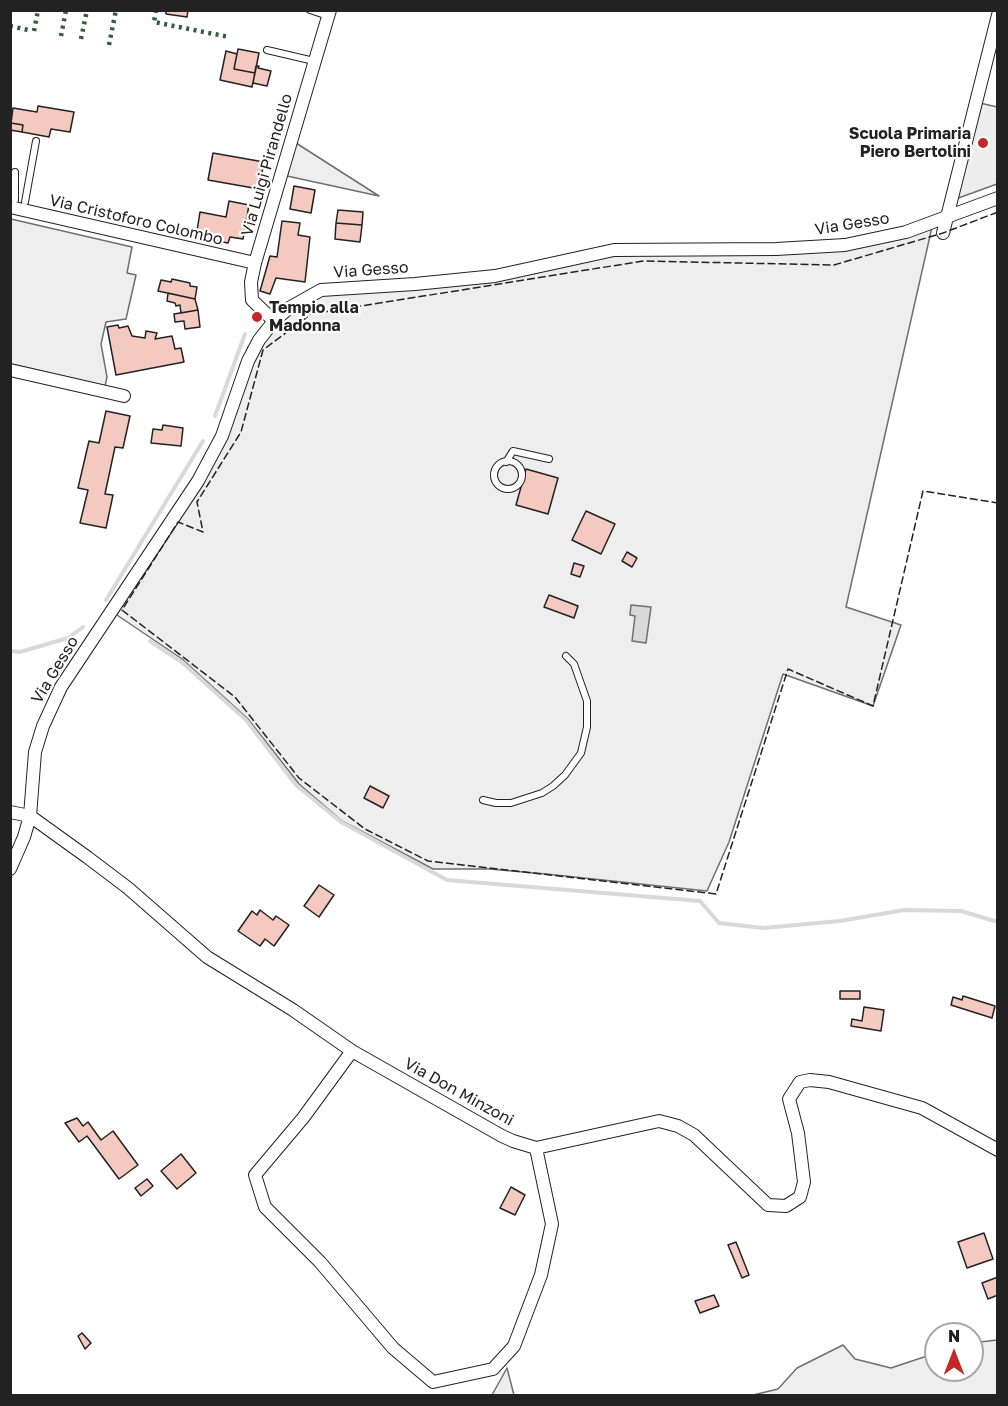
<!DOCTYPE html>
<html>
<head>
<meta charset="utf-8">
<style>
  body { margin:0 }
  #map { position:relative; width:1008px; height:1406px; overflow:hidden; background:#fff; font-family:"Golos Text",sans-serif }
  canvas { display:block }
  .frame { position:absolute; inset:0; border:12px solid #222; pointer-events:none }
  .north { position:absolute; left:924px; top:1322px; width:60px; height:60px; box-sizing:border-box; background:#fff; border:2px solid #a7a7a7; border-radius:50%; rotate:0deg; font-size:16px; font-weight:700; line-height:24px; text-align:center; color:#222 }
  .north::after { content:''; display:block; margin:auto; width:21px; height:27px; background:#c62828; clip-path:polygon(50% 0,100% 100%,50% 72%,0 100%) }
</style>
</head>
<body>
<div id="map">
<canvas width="1008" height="1406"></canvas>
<div class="frame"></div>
<div class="north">N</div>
</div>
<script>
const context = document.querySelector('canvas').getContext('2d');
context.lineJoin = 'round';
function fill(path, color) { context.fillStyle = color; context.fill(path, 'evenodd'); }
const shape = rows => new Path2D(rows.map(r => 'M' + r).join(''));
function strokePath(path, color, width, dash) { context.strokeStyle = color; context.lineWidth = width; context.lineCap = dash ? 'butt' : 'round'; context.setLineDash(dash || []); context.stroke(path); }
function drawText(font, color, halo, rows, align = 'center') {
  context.font = font + ' "Golos Text",sans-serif'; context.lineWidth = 4.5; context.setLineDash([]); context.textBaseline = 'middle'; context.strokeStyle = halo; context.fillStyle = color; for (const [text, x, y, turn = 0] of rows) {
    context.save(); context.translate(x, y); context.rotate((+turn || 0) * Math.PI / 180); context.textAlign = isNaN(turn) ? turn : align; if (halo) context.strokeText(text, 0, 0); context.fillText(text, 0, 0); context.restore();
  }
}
const green = shape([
  [296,143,379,196,287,176,296,143],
  [11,219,132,247,127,273,136,275,126,319,106,322,101,344,107,377,105,386,11,364,11,219],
  [932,227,846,607,901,625,873,706,783,674,729,842,707,891,546,874,489,869,433,869,342,821,299,784,248,719,182,659,111,611,225,429,248,347,283,312,331,292,465,278,640,246,806,248,888,242,932,227],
  [997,1340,997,1395,753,1395,778,1389,797,1368,843,1345,855,1359,891,1368,936,1353,936,1370,972,1370,972,1343,997,1340],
  [507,1368,514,1395,492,1395,507,1368]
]);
const parking = shape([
  [980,103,997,107,997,184,953,200,980,103]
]);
const water = shape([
  [631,605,651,607,646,643,632,641,635,616,630,615,631,605]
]);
const stream = shape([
  [215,416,245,334],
  [106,600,203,441],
  [150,641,183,663,246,720,296,785,341,822,447,880,700,901,719,923,763,928,840,921,904,910,961,911,998,922],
  [10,651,20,652,68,638,83,627]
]);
const building = shape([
  [166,10,188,10,187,17,166,14,166,10],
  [238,49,259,53,255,73,234,69,238,49],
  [226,51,237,54,234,69,255,73,252,87,220,80,226,51],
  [256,66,259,66,258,68,271,71,267,86,253,83,256,66],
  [38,106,74,112,70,132,51,129,49,137,22,132,23,125,11,123,13,108,37,112,38,106],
  [11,123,23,125,22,132,10,130,11,123],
  [213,153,264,162,259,189,208,180,213,153],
  [294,186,315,190,311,213,290,209,294,186],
  [229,201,249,205,243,239,230,237,228,243,196,237,200,212,226,217,229,201],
  [338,210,363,212,362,225,336,223,338,210],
  [282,221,300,223,298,235,310,237,305,282,276,278,270,294,260,291,270,256,277,257,282,221],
  [336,223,362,225,360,242,335,239,336,223],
  [172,279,190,283,190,286,197,287,195,299,158,291,161,280,171,282,172,279],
  [168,293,195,299,198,310,181,313,180,305,176,306,175,303,167,301,168,293],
  [198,310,200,327,185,329,184,321,175,322,174,314,198,310],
  [118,325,119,328,128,326,132,336,145,338,146,331,157,333,155,339,172,336,175,349,181,348,184,362,116,375,107,327,118,325],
  [106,411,130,416,123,448,115,447,105,494,113,495,106,528,80,523,88,490,78,488,89,441,99,443,106,411],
  [163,425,183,428,181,446,151,443,153,429,162,430,163,425],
  [526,469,558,478,548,514,516,505,526,469],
  [586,511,615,524,601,554,572,540,586,511],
  [627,552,637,558,632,567,622,561,627,552],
  [574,563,584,566,580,577,571,574,574,563],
  [549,595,578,606,574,618,544,607,549,595],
  [370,786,389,796,383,808,364,798,370,786],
  [319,885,334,895,319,917,304,906,319,885],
  [260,910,273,920,276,916,289,925,274,946,265,939,260,946,238,931,252,911,257,915,260,910],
  [840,991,860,991,860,999,840,999,840,991],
  [963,996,995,1006,992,1018,951,1005,953,997,962,1000,963,996],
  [864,1007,884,1010,881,1031,851,1026,852,1019,862,1021,864,1007],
  [77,1118,83,1126,88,1122,101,1140,113,1131,138,1165,119,1179,87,1136,79,1142,65,1123,77,1118],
  [181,1154,196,1173,177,1189,161,1171,181,1154],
  [147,1179,153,1186,141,1196,135,1188,147,1179],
  [511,1187,525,1195,515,1215,500,1208,511,1187],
  [984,1233,993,1259,967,1268,958,1242,984,1233],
  [736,1242,749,1275,742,1278,728,1245,736,1242],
  [998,1277,998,1295,988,1299,982,1283,998,1277],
  [714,1295,719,1306,700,1313,695,1301,714,1295],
  [82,1333,91,1343,85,1349,78,1336,82,1333]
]);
const service = shape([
  [310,10,328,16],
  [267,50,314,61],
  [15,172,15,200],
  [25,202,36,141],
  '494 475a14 14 0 1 1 28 0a14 14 0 1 1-28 0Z',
  [506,462,513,451,549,459],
  [483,800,496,803,511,803,542,793,553,786,565,775,581,753,587,727,587,701,574,664,566,656]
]);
const minor = shape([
  [10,207,255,263],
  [943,233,998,15],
  [274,321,252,300,251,282,255,263,330,10],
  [10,370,124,396],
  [10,812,30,816,87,857,128,888,207,957,293,1010,352,1051,502,1136,513,1141,536,1148,659,1121,678,1126,694,1135,768,1205,786,1206,800,1197,804,1182,798,1133,789,1099,800,1082,810,1080,829,1082,922,1108,998,1150],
  [10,869,24,837,30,816,35,752,43,726,61,687,198,481,222,436,248,361,259,340,274,321,289,308,321,290,415,284,495,276,614,250,776,249,845,245,906,232,998,198],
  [352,1051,303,1118,255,1175,265,1207,320,1262,393,1348,433,1382,493,1369,514,1346,541,1275,552,1224,536,1148]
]);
const hedge = shape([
  [156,10,154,22,229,37],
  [10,26,28,30],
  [34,31,38,10],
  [61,36,66,10],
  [81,39,87,10],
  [109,45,116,10]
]);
const fence = shape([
  [998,212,943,233,834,265,643,261,311,314,263,350,241,432,197,502,203,532,178,522,122,610,235,697,299,778,365,829,428,861,716,894,788,669,873,706,923,491,998,503]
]);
const markers = [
  [983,143,6,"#c62828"],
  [257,317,6,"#c62828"]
];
const poiNames = [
  ["Scuola Primaria",971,134],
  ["Piero Bertolini",971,152],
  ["Tempio alla",269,308,"left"],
  ["Madonna",269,326,"left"]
];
const streetNames = [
  ["Via Luigi Pirandello",267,165,-74],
  ["Via Cristoforo Colombo",136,220,13],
  ["Via Gesso",852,224,-9],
  ["Via Gesso",371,270,-4],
  ["Via Gesso",55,670,-59],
  ["Via Don Minzoni",459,1092,29]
];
fill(green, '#eee');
strokePath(green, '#6f6f6f', 1.5);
fill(parking, '#ededed');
strokePath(parking, '#6f6f6f', 1.5);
fill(water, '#d9d9d9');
strokePath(water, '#6f6f6f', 1.5);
strokePath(stream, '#d9d9d9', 4);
fill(building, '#f3c9c0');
strokePath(building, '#222', 1.5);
strokePath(service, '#222', 8);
strokePath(minor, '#222', 14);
strokePath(service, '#fff', 6);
strokePath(minor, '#fff', 12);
strokePath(hedge, '#2f5e38', 4.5, [3, 4.5]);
strokePath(fence, '#222', 1.5, [8, 3]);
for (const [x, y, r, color] of markers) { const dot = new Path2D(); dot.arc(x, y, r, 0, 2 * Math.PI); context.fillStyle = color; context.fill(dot); strokePath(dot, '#fff', 2); }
drawText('bold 16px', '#222', '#fff', poiNames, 'right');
drawText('16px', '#222', '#fff', streetNames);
</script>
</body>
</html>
